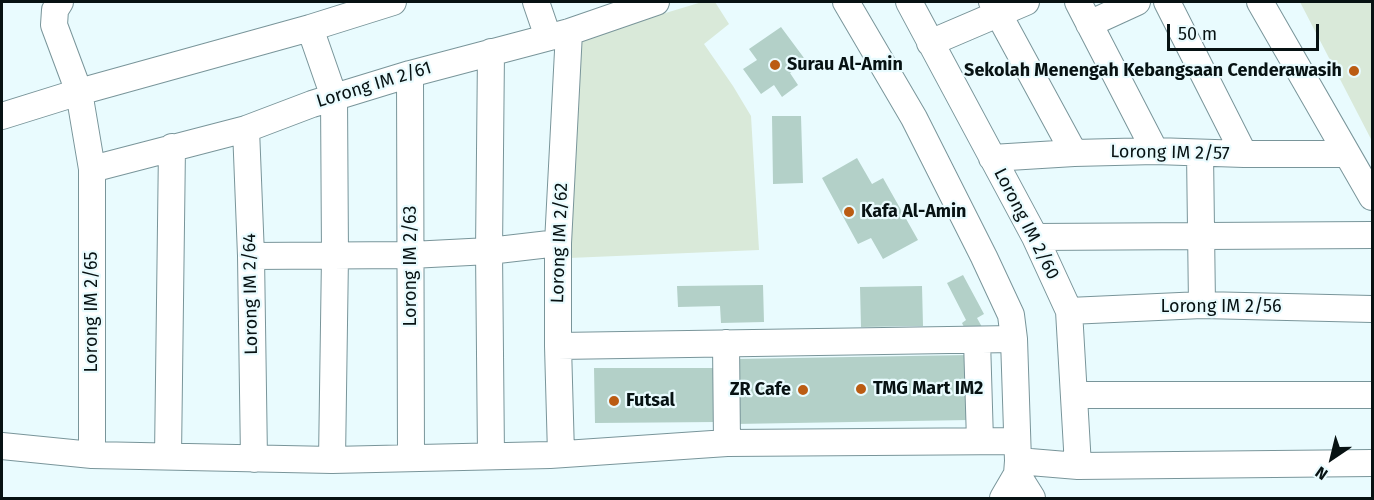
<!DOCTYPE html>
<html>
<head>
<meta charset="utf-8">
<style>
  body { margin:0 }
  #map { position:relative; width:1374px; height:500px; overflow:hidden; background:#e9fbfe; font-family:"Fira Sans",sans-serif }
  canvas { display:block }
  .frame { position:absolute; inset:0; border:3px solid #071213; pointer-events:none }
  .north { position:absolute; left:1302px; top:428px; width:60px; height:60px; -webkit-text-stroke:4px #e9fbfe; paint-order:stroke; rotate:215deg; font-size:16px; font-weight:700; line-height:24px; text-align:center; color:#071213 }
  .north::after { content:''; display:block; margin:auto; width:21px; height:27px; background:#071213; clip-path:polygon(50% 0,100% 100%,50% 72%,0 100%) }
  .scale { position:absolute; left:1167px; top:24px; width:152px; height:27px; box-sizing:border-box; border:3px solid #071213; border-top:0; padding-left:8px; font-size:18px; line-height:21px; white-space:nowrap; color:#071213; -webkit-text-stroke:4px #e9fbfe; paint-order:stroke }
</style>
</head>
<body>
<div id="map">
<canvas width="1374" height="500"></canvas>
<div class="frame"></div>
<div class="north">N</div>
<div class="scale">50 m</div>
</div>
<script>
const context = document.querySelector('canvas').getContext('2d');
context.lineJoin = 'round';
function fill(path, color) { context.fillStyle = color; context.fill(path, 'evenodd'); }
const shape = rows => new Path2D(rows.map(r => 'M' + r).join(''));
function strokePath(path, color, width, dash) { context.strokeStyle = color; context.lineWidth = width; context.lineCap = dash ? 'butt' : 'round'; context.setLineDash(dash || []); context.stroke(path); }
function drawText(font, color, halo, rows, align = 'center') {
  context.font = font + ' "Fira Sans",sans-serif'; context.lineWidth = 4.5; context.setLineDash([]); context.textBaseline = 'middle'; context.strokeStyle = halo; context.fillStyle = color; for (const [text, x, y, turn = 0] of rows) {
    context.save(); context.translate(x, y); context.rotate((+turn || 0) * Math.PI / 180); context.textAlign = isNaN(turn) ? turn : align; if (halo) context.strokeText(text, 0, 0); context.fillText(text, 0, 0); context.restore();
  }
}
const green = shape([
  [702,2,715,2,729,24,704,44,733,86,751,116,759,250,569,258,576,40],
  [1300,2,1372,2,1372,141]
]);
const building = shape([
  [781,27,807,62,790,73,798,85,782,97,774,85,761,94,743,69,757,60,749,49],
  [772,116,801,116,803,183,773,184],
  [857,158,872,184,883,178,918,240,883,259,871,238,858,244,822,178],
  [963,275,984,314,977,318,982,327,968,335,962,323,966,320,947,283],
  [763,285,764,322,721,323,720,306,678,307,677,286],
  [922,286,923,326,861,327,860,287],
  [968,355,969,420,735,424,734,359],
  [594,368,716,368,716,422,595,423]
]);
const minor = shape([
  [60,2,55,10,54,25,79,92,92,169,92,455],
  [536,2,548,37],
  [846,2,914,118,984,257,1011,315,1014,339,1018,461,1017,474,1003,498],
  [909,2,1035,237,1069,311,1078,466],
  [992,2,1074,153],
  [1078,2,1155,151],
  [1167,2,1244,154],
  [1260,2,1372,197],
  [1089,24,1137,2],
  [310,28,334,97,335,256,332,460],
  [930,43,1026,2],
  [491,52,489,251,491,456],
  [410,74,411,458],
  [2,116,79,92,310,28,393,2],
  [246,129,251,256,254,459],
  [1200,153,1202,305],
  [992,158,1074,153,1155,151,1244,154,1347,154],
  [92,169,246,129,312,104,410,74,569,32,656,2],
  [1035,237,1372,235],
  [251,256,411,255,489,251,558,243],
  [1069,311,1202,305,1372,309],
  [977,340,980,441],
  [726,343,727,443],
  [558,346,1014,339],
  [1076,395,1372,395],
  [2,446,92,455,332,460,550,455,727,443,1016,441],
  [561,454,558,346,558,243,569,32],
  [168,456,172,147],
  [1018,461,1078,466,1372,463],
  [1017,474,1032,498]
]);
const markers = [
  [775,65,6,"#bb5c13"],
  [1354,71,6,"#bb5c13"],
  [849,212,6,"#bb5c13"],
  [861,389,6,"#bb5c13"],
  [803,390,6,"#bb5c13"],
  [614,401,6,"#bb5c13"]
];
const poiNames = [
  ["Surau Al-Amin",787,65],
  ["Sekolah Menengah Kebangsaan Cenderawasih",1342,71,"right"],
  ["Kafa Al-Amin",861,212],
  ["TMG Mart IM2",873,389],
  ["ZR Cafe",791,390,"right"],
  ["Futsal",626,401]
];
const streetNames = [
  ["Lorong IM 2/61",374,85,-17],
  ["Lorong IM 2/57",1170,153,1],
  ["Lorong IM 2/60",1026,224,63],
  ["Lorong IM 2/62",560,243,-88],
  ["Lorong IM 2/63",411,266,-90],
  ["Lorong IM 2/64",251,294,-91],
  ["Lorong IM 2/56",1221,307],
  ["Lorong IM 2/65",92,312,-90]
];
fill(green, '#d9e9d9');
fill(building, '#b3d0c8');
strokePath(minor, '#79959a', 28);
strokePath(minor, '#fff', 26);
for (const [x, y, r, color] of markers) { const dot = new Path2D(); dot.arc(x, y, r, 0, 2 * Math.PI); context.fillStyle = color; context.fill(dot); strokePath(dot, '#e9fbfe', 2); }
drawText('bold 18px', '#071213', '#e9fbfe', poiNames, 'left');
drawText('18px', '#071213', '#e9fbfe', streetNames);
</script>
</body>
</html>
